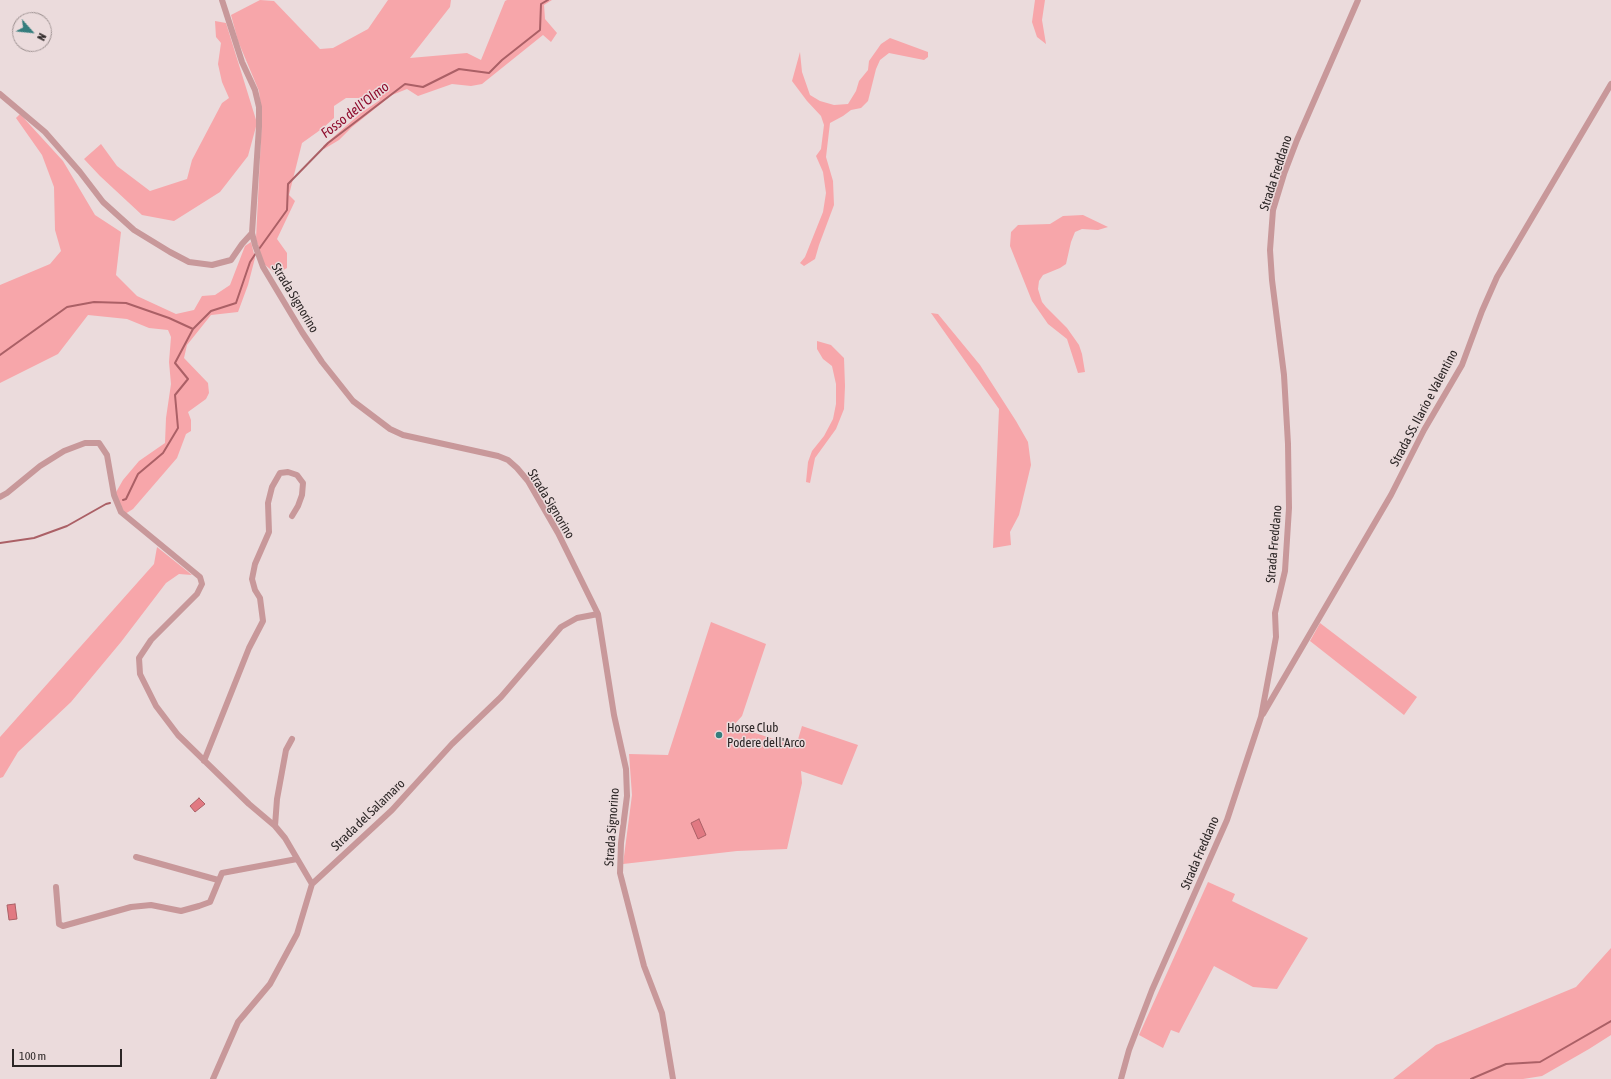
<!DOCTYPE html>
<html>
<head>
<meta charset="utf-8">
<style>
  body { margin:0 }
  #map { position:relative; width:1611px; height:1079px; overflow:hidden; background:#ebdbdc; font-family:"Asap Condensed",sans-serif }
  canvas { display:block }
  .north { position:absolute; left:12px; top:12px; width:40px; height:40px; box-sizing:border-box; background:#ebdbdc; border:1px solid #9f9393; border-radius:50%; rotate:117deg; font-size:11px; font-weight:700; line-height:16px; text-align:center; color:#2c2626 }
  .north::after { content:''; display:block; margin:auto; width:14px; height:18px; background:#347d7d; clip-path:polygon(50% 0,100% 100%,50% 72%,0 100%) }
  .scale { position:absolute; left:12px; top:1049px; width:110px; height:18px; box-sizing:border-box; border:2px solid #2c2626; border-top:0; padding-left:5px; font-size:12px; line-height:14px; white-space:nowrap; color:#2c2626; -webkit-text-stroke:3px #ebdbdc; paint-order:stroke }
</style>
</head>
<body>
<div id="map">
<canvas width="1611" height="1079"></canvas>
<div class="north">N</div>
<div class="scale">100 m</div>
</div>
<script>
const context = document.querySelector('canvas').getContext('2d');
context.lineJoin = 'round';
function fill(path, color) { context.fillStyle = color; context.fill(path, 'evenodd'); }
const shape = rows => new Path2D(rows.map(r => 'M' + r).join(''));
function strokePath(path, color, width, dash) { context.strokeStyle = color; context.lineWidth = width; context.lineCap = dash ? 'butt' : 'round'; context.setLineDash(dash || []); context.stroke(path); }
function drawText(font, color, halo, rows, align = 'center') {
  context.font = font + ' "Asap Condensed",sans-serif'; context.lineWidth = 3; context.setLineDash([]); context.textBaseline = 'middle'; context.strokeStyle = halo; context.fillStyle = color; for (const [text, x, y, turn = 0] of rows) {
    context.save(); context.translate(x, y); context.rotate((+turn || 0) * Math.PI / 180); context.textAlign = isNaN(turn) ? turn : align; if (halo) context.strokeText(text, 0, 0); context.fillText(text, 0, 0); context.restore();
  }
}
const green = shape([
  [260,0,274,1,320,49,333,48,368,29,388,0,451,0,450,7,410,58,467,53,481,60,505,1,507,0,552,0,544,5,545,19,557,33,551,42,543,35,482,84,471,86,452,84,418,96,407,89,392,95,352,127,339,140,324,149,323,146,361,113,380,100,379,98,346,98,334,106,334,118,323,128,302,143,289,195,295,201,277,239,287,253,287,268,276,274,264,264,256,239,262,117,259,91,238,41,231,15],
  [1035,0,1045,0,1042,20,1046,44,1037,37,1032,22],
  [215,21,226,23,257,123,248,156,220,192,174,221,142,215,100,176,84,159,101,144,117,166,150,191,187,179,192,160,222,103,229,98,222,82,218,64,221,43,216,37],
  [890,38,928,52,928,57,924,60,889,53,880,60,876,69,868,101,861,108,851,110,843,116,830,123,826,157,833,181,834,205,819,245,815,259,804,266,800,263,805,257,823,212,826,193,823,172,816,156,821,149,824,125,821,116,807,101,792,81,800,52,802,72,810,95,820,101,834,105,848,104,856,91,859,81,868,70,869,61,881,44],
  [20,114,63,161,95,215,121,232,116,275,137,296,176,314,194,310,202,296,215,295,230,285,245,246,251,242,255,258,248,285,238,312,211,315,187,345,184,358,208,383,209,393,206,399,188,412,191,420,191,431,186,434,177,458,133,509,125,514,115,494,123,480,139,461,165,443,166,418,171,384,169,362,171,337,168,330,149,328,127,319,88,315,58,354,0,383,0,285,50,264,61,251,55,230,54,187,42,155,16,118],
  [1083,215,1108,227,1098,230,1082,229,1075,232,1071,242,1066,264,1060,268,1043,275,1039,281,1038,289,1042,302,1046,307,1067,328,1079,345,1082,354,1085,372,1078,373,1067,339,1048,324,1032,301,1010,246,1011,232,1018,225,1050,224,1063,216],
  [931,313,938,314,980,365,1016,421,1028,442,1031,465,1019,515,1010,532,1011,545,993,548,999,409],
  [817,341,831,345,844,358,845,386,844,409,836,429,815,458,810,483,806,482,808,462,812,451,824,436,833,419,836,404,836,384,832,366,823,359,817,349],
  [157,547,192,575,179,574,166,583,121,642,71,702,18,752,3,777,0,778,0,737,154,564],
  [711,622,766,644,742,716,733,726,796,746,802,726,858,745,842,785,801,771,802,783,787,849,737,851,623,864,632,795,629,754,668,755],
  [1320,623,1417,697,1404,715,1310,641],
  [1208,882,1235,894,1232,901,1308,938,1277,989,1253,987,1214,966,1179,1033,1171,1030,1163,1048,1139,1035],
  [1611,948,1611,1035,1589,1049,1542,1076,1523,1079,1393,1079,1436,1045,1576,987]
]);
const water = shape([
  [199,798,205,804,195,812,190,806,199,798],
  [699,819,706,835,698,839,691,823,699,819],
  [15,904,17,919,9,920,7,905,15,904]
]);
const stream = shape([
  [259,249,287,210,288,184,328,143,405,84,423,87,459,69,489,73,502,60,540,30,541,4,548,0],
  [0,355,67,307,94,302,126,303,169,318,193,329,211,311,236,303,250,262,256,253],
  [123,500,126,499,138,474,163,453,178,428,175,395,188,379,175,363,193,329],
  [0,543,34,538,67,526,106,504,110,503],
  [1471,1079,1506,1064,1540,1062,1611,1021]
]);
const minor = shape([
  [222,0,242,62,255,90,259,107,259,127,252,233,255,245,263,267,302,332,322,362,353,401,390,429,403,435,498,456,508,460,517,468,528,481,558,533,598,614,614,715,626,769,627,796,621,843,620,873,644,966,662,1013,673,1079],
  [0,94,45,132,80,172,103,202,134,230,170,252,189,262,212,265,231,260,242,244,252,233],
  [0,497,7,493,40,466,64,451,85,443,99,443,107,455,114,495,121,512,200,577,202,584,197,594,151,640,139,658,140,674,156,706,178,735,249,804,275,826],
  [1263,714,1391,495,1424,430,1462,365,1482,311,1497,277,1611,84],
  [292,739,286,750,277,799,275,826,285,838,312,884],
  [204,761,249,648,263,621,260,598,255,590,252,579,255,564,269,532,268,503,272,487,280,473,288,472,297,475,303,483,302,495,298,506,292,516],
  [136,857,218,880],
  [56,887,59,924,63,926,131,907,151,905,181,911,199,906,210,902,222,873,297,859],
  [213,1079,238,1022,270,984,297,934,312,884,392,810,452,744,501,697,561,627,577,618,598,614],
  [1121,1079,1129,1050,1152,990,1227,820,1261,717,1276,637,1275,613,1285,571,1289,508,1288,444,1284,375,1272,280,1270,250,1273,210,1284,174,1297,140,1358,0]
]);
const markers = [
  [719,735,4,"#347d7d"]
];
const streetNames = [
  ["Strada Freddano",1276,173,-72],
  ["Strada Signorino",295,298,59],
  ["Strada SS. Ilario e Valentino",1424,408,-62],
  ["Strada Signorino",551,504,59],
  ["Strada Freddano",1274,544,-85],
  ["Strada del Salamaro",368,815,-44],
  ["Strada Signorino",612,827,-86],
  ["Strada Freddano",1200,853,-67]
];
const poiNames = [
  ["Horse Club",727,728],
  ["Podere dell'Arco",727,743]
];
const waterNames = [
  ["Fosso dell'Olmo",355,110,-38]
];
fill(green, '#f7a6aa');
fill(water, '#e17982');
strokePath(water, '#ab6066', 1);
strokePath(stream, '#ab6066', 2);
strokePath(minor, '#c8989a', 6);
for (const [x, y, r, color] of markers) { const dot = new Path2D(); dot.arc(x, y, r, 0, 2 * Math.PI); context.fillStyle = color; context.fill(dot); strokePath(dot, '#ebdbdc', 1.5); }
drawText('13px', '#2c2626', '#ebdbdc', streetNames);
drawText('13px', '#2c2626', '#ebdbdc', poiNames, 'left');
drawText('italic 14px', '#8f0d2e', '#ebdbdc', waterNames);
</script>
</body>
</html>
